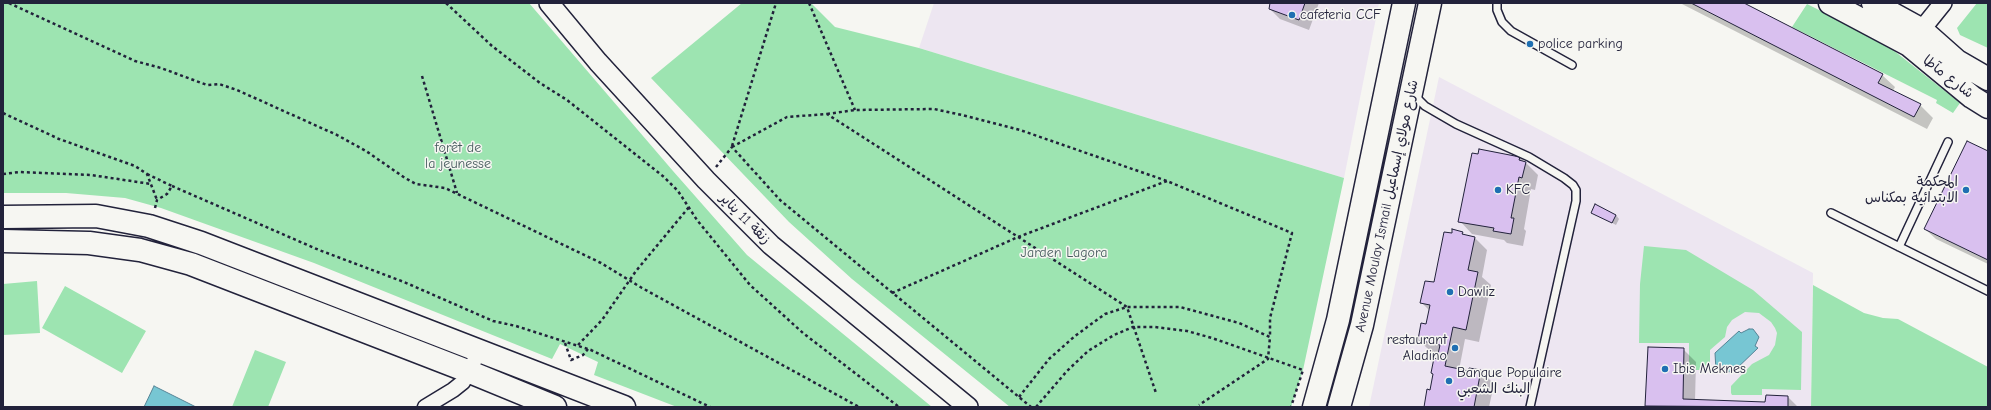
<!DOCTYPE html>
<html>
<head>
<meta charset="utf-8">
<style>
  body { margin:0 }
  #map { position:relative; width:1991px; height:410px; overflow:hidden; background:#f6f6f2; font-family:"Comic Neue",sans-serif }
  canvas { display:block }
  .frame { position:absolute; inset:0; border:4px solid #22223b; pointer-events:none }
</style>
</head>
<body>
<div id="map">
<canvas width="1991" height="410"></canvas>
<div class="frame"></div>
</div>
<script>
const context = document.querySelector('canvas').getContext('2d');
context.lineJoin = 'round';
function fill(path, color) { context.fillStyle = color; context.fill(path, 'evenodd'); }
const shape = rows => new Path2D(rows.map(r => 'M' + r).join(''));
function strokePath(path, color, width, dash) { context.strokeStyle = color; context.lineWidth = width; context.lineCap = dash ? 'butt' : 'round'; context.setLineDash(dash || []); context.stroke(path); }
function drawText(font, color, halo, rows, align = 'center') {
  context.font = font + ' "Comic Neue","Playpen Sans Arabic",sans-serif'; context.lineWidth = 3; context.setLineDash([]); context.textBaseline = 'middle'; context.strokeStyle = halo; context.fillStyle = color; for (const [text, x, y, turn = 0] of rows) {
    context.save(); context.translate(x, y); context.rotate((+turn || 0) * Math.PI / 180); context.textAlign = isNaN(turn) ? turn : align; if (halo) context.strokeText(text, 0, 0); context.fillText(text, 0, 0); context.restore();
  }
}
const built = shape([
  [934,3,1379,3,1344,178,919,48],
  [1439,77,1813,273,1811,407,1369,407]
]);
const green = shape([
  [3,3,529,3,673,171,747,255,932,407,677,407,594,375,598,362,560,344,552,359,314,263,161,208,125,198,66,193,3,193],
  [742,3,811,3,835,27,919,48,1344,178,1303,370,1291,407,1010,407,852,279,789,222,651,78],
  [1977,3,1988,3,1988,48,1960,35,1957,28],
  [1807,4,1883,42,1960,103,1953,113,1936,103,1937,100,1792,27],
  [1644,246,1686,250,1753,290,1802,332,1801,390,1762,389,1762,395,1732,395,1731,393,1731,386,1752,364,1769,355,1775,345,1777,333,1775,328,1771,322,1759,313,1745,312,1732,320,1727,327,1725,337,1710,350,1710,370,1696,370,1696,366,1689,366,1689,343,1639,343,1640,284],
  [37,281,40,333,3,335,3,284],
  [1813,285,1864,313,1883,318,1898,319,1988,367,1988,407,1811,407],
  [65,286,146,331,122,373,42,328],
  [255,350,286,362,268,407,232,407]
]);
const water = shape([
  [1749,329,1753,329,1759,337,1755,346,1758,348,1733,372,1716,371,1715,353,1739,331,1741,333,1749,329],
  [154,386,196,407,144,407,154,386]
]);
const shadow = shape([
  [1271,3,1319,3,1309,30,1280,19,1270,9],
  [1680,3,1740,3,1882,75,1895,87,1893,91,1920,105,1933,118,1927,129],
  [1988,152,1988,264,1936,239,1925,229],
  [1520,157,1538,175,1535,190,1531,189,1524,229,1526,231,1523,246,1507,243,1504,240,1472,234,1460,221],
  [1592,212,1616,215,1619,219,1616,225],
  [1462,232,1465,236,1475,238,1487,250,1482,277,1491,285,1479,342,1465,339,1459,370,1470,372,1470,369,1481,371,1494,384,1489,407,1425,407,1431,391,1439,354,1432,353,1419,340,1427,325,1430,311,1421,302,1434,283,1452,234],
  [1683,349,1696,362,1695,401,1766,403,1788,397,1798,407,1647,407,1646,406]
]);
const building = shape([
  [1270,3,1305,3,1299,20,1269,9,1270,3],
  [1691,3,1744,3,1883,74,1878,83,1921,104,1914,117,1691,3],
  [1967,141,1988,151,1988,260,1924,229,1967,141],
  [1479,149,1520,157,1519,160,1526,162,1522,178,1519,177,1511,218,1514,218,1511,234,1493,231,1494,228,1458,222,1472,153,1478,154,1479,149],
  [1595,204,1616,215,1612,223,1591,213,1595,204],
  [1452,229,1463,232,1462,234,1475,237,1468,270,1478,272,1466,330,1453,327,1445,366,1469,371,1469,368,1481,370,1474,407,1424,407,1427,389,1430,390,1433,374,1431,373,1434,358,1437,359,1440,345,1418,340,1421,323,1426,324,1430,305,1420,303,1425,281,1434,282,1444,232,1452,233,1452,229],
  [1648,347,1684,348,1683,399,1765,402,1766,395,1788,396,1788,407,1645,406,1648,347]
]);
const path = shape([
  [9,3,135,61,161,68,207,85,219,84,237,90,337,135,366,151,405,178,416,184,445,188,601,263,642,288,859,407],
  [446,3,492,46,540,83,567,100,664,177,678,191,697,220,750,285,803,333,899,407],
  [809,3,855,110],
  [422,76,457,193],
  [3,113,59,139,135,166,147,174,157,200],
  [827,114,855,110,934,109,962,115,1020,130,1167,181,1292,233,1270,318,1270,337],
  [732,146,776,3],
  [732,147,787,117,827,114,1127,307,1156,393],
  [716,167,732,147,780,200,1031,407],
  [3,174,20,172,91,175,151,184],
  [147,174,172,186,167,194,157,200,155,208],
  [172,186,319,250,404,282,493,321,516,326,591,350,710,407],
  [892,293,1018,237,1167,181],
  [565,343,571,360,583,355,588,349],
  [578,345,602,320,636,271,689,207],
  [1019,397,1049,359,1075,336,1105,314,1127,307,1180,307,1239,323,1270,337,1268,359,1199,405],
  [1036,407,1067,371,1088,351,1114,335,1133,327,1155,327,1187,331,1212,338,1303,370,1291,407]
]);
const service = shape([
  [1497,3,1497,10,1502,22,1511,31,1572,65],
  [1414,95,1425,106,1456,124,1529,157,1564,178,1573,185,1576,190,1576,201,1530,407],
  [1831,213,1988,291],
  [1899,247,1948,142]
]);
const minor = shape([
  [425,407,453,390,463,382,480,350]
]);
const tertiary = shape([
  [1914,39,1943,3]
]);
const secondary = shape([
  [549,3,598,62,706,180,771,245,968,407]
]);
const primary = shape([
  [1830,3,1909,45,1972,97,1988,107],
  [1873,3,1922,30,1957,61,1988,79],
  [3,217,96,216,149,226,201,243,624,407],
  [3,241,89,243,140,250,191,264,470,372,555,407],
  [1314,407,1338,320,1404,3],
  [1339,407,1362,325,1430,3]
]);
const markers = [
  [1292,15,4,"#1f6fb2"],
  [1530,44,4,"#1f6fb2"],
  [1498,190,4,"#1f6fb2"],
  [1966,190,4,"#1f6fb2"],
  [1450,292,4,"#1f6fb2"],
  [1455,348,4,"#1f6fb2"],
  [1665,369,4,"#1f6fb2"],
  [1449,381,4,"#1f6fb2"]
];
const poiNames = [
  ["cafeteria CCF",1300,15],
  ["police parking",1538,44],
  ["المحكمة",1958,182,"right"],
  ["الابتدائية بمكناس",1958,198,"right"],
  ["KFC",1506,190],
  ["Dawliz",1458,292],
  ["restaurant",1447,340,"right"],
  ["Aladino",1447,356,"right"],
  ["Ibis Meknes",1673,369],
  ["Banque Populaire",1457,373],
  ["البنك الشعبي",1457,389]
];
const streetNames = [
  ["شارع مآطا",1948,77,38],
  ["Avenue Moulay Ismail شارع مولاي إسماعيل",1387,206,-78],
  ["زنقة 11 يناير",745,219,45]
];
const parkNames = [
  ["forêt de",458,148],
  ["la jeunesse",458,164],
  ["Jarden Lagora",1064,253]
];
fill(built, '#ede6f1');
fill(green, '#9de4b1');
fill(water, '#77c6d3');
strokePath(water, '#558496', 1);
fill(shadow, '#0003');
fill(building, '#d9c0ef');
strokePath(building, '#22223b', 1);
strokePath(service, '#22223b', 10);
strokePath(minor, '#22223b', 17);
strokePath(tertiary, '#22223b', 20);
strokePath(secondary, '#22223b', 22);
strokePath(primary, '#22223b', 25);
strokePath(path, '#22223b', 2.5, [3, 3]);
strokePath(service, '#f6f6f2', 7);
strokePath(minor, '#f6f6f2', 14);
strokePath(tertiary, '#f6f6f2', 17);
strokePath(secondary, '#f6f6f2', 19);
strokePath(primary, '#f6f6f2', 22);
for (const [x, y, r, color] of markers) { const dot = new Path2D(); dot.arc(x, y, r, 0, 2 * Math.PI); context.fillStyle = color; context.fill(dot); strokePath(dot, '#f6f6f2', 1.5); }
drawText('14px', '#22223b', '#f6f6f2', poiNames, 'left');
drawText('14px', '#22223b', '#f6f6f2', streetNames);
drawText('14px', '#475c5e', '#f6f6f2', parkNames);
</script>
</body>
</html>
